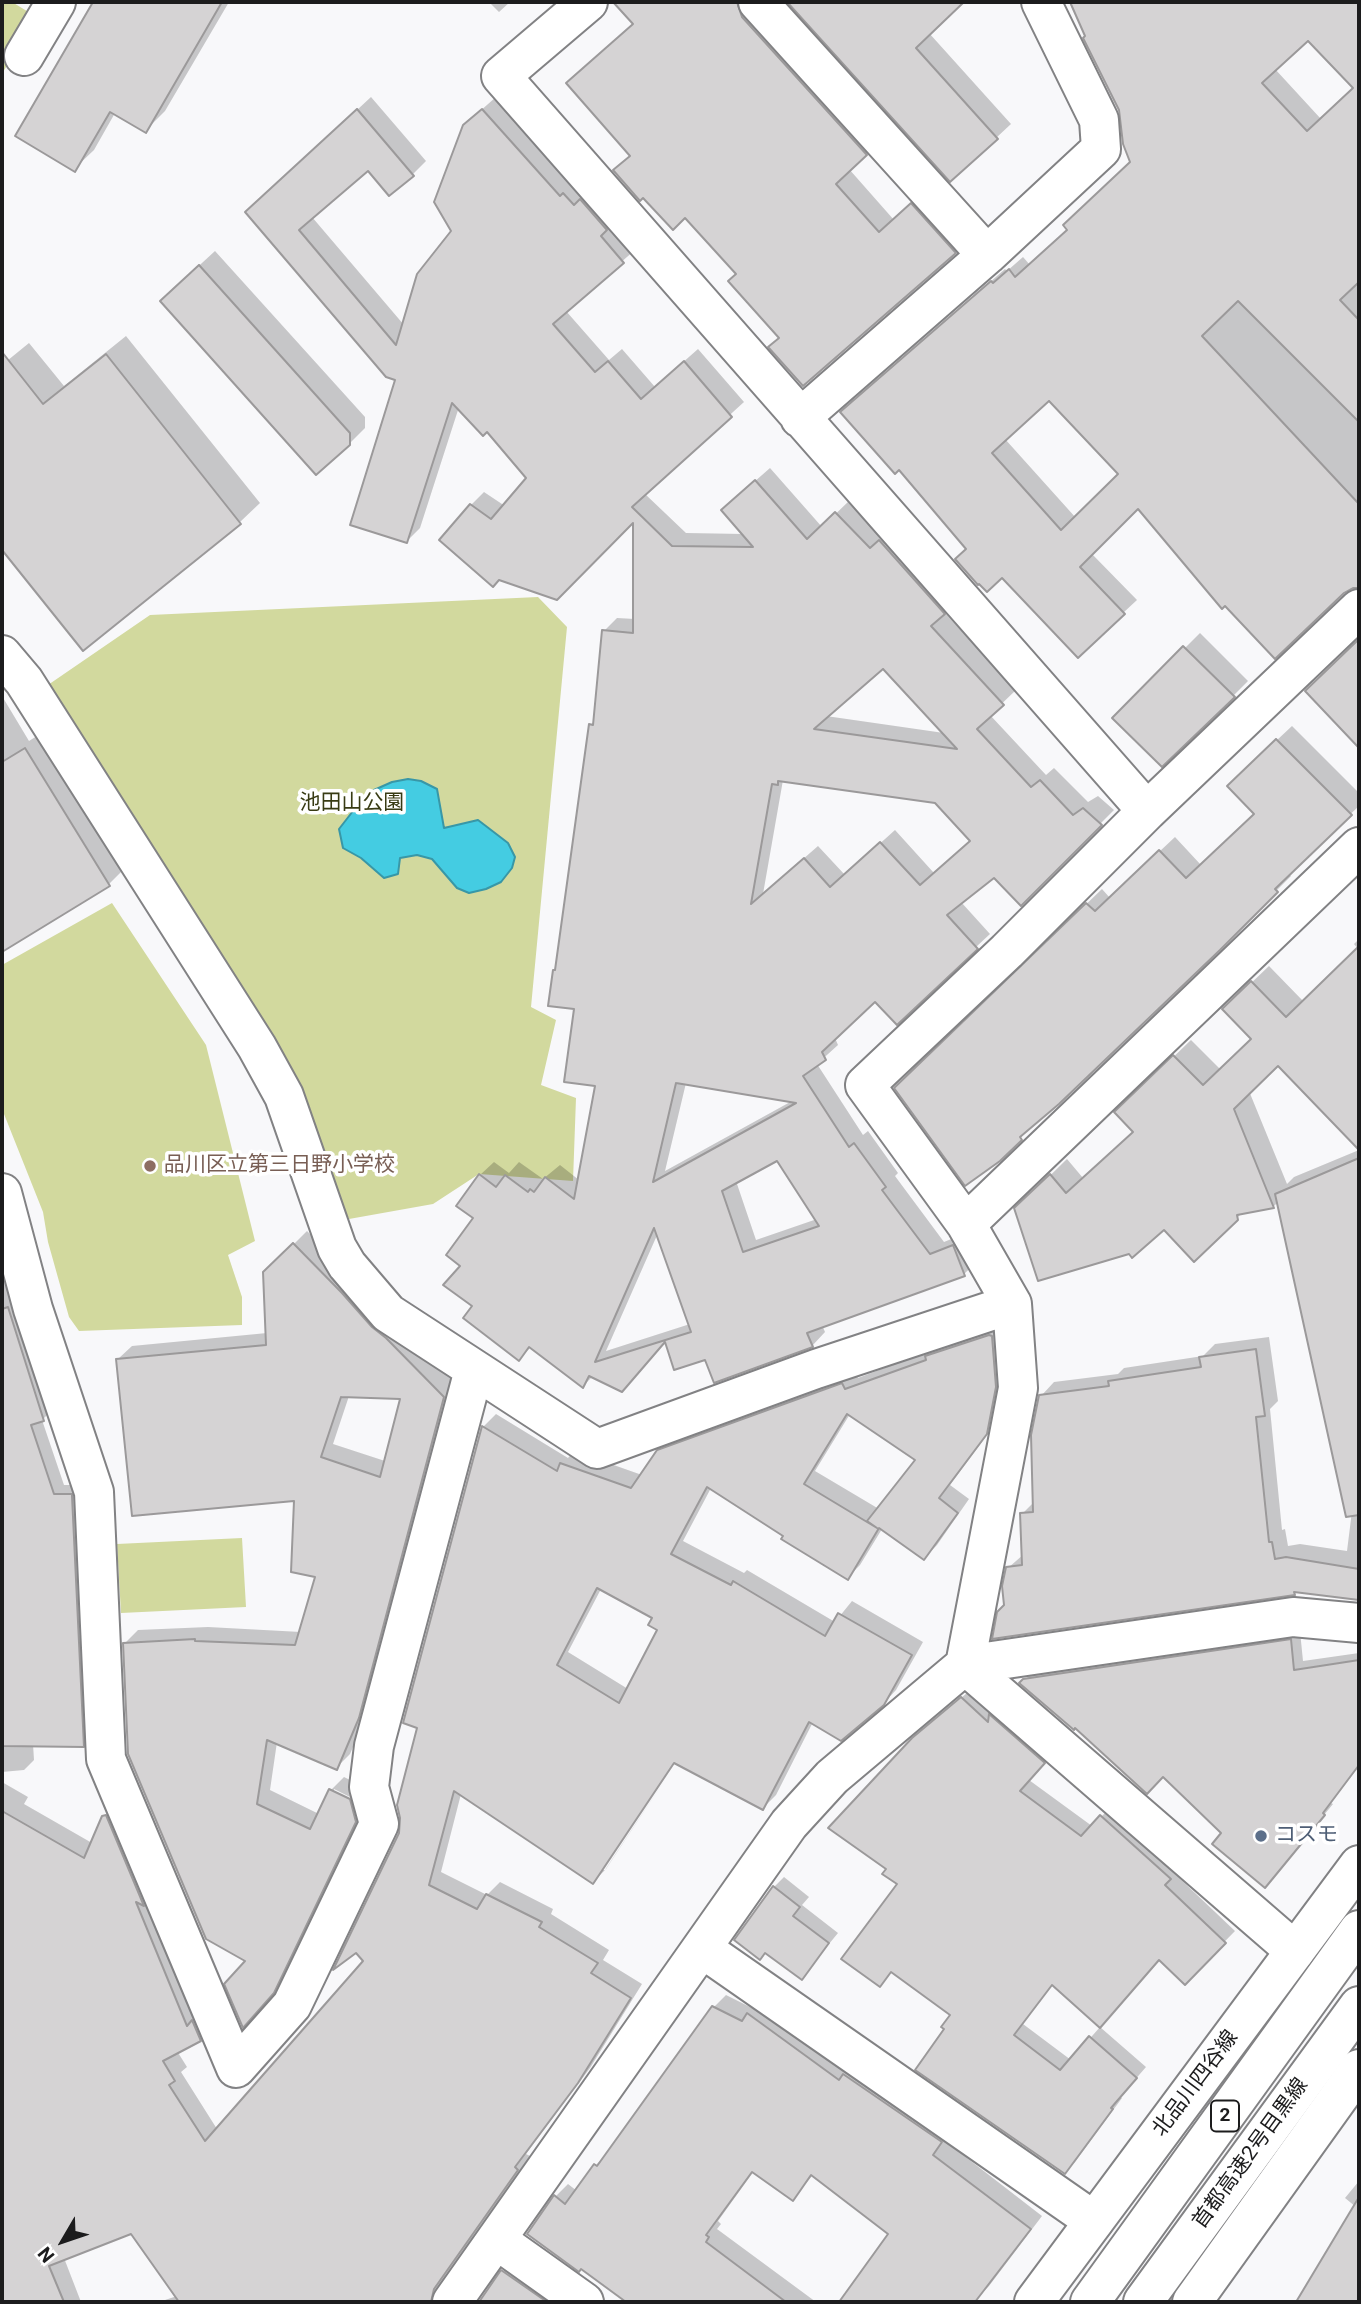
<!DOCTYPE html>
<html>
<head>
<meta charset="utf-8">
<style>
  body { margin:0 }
  #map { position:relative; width:1361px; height:2304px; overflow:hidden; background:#f8f8fa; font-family:Roboto,sans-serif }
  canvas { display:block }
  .frame { position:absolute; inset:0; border:4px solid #1c1c1d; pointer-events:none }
  .north { position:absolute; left:28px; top:2206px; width:70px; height:70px; -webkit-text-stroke:5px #fff; paint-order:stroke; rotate:231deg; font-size:19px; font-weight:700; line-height:28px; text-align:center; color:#1c1c1d }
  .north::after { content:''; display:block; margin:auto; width:24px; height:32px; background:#1c1c1d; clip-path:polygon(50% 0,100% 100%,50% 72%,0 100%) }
</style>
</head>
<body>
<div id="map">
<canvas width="1361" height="2304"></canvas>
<div class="frame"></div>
<div class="north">N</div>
</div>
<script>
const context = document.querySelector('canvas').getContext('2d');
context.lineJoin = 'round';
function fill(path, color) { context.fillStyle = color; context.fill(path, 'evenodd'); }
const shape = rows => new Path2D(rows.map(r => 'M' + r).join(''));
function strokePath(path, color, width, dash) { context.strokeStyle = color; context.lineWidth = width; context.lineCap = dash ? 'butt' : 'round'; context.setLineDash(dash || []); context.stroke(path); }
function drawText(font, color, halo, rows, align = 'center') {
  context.font = font + ' Roboto,"Noto Sans JP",sans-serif'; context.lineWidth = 7; context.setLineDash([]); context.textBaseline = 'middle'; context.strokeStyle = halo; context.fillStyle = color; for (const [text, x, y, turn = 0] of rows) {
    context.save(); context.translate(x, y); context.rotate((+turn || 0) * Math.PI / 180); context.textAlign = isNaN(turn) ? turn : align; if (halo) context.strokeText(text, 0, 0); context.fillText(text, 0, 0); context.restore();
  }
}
const green = shape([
  [2,2,12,2,35,16,2,74],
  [538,597,567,627,531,1007,556,1020,541,1085,576,1098,573,1181,479,1174,433,1204,349,1219,251,1015,45,687,150,615],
  [112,903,206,1045,255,1241,228,1255,242,1297,242,1325,79,1331,69,1317,48,1242,43,1212,2,1109,2,965],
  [242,1538,246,1607,121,1613,117,1544]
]);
const water = shape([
  [408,779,421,781,437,789,444,828,478,820,508,843,515,857,512,868,501,882,486,889,469,893,457,888,432,859,417,855,400,858,398,874,384,878,361,858,343,848,339,829,360,802,374,790,392,782,408,779]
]);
const shadow = shape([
  [95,2,229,2,165,111,145,131,115,113,94,150,74,169,18,136],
  [489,2,510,2,499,12],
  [625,2,755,2,880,140,849,169,894,220,926,190,969,238,955,252,780,337,738,274,631,155,635,24,620,7],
  [790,2,961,2,929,33,1011,124,951,180],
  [1069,2,1359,2,1359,279,1356,282,1359,285,1359,583,1356,586,1343,592,1138,506,1091,553,1137,600,1123,613,1002,576,968,549,856,399,1005,269,1007,271,1023,257,1030,265,1069,229,1132,161,1120,110],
  [1308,38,1355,87,1321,119,1275,69],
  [1049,399,1120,474,1076,518,1005,439],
  [371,97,426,161,413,174,368,169,312,217,404,325,453,231,479,112,496,97,636,249,566,311,609,360,622,349,655,387,698,349,744,402,644,493,686,533,744,534,737,497,770,468,822,527,850,500,957,600,944,612,1016,690,990,715,1046,775,1054,768,1088,802,1098,796,1114,810,1021,903,994,875,961,902,990,934,976,947,875,999,835,1038,838,1045,817,1064,863,1135,868,1131,898,1173,895,1176,944,1242,966,1233,978,1261,964,1274,822,1325,825,1332,812,1346,706,1358,666,1340,622,1390,593,1376,583,1386,531,1347,519,1359,475,1305,463,1266,475,1218,480,1175,494,1162,509,1173,519,1162,543,1179,560,1165,579,1180,597,1085,576,1008,558,968,590,725,595,721,604,631,617,618,635,619,634,519,557,598,471,505,484,492,505,506,529,478,487,430,459,407,420,528,407,541,398,379,261,199],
  [883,666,944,733,826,716],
  [783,780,936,801,971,841,934,873,895,830,845,875,818,846,763,894],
  [686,1083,792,1101,665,1171],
  [777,1158,817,1219,756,1240,736,1181],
  [658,1233,690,1324,606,1351],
  [215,251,365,417,365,428,349,444,177,286],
  [126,336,260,503,240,522,84,649,2,547,2,365,29,343,64,386],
  [1200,633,1248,681,1233,696,1115,718],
  [1359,641,1359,745,1307,691],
  [2,696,29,741,40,734,124,869,109,884,2,950],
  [1292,726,1359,793,1359,806,1288,873,1291,876,1219,948,1035,1123,999,1159,911,1073,1102,889,1110,898,1175,837,1201,865,1256,814,1244,771],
  [1359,939,1359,1139,1353,1127,1278,1064,1249,1091,1287,1184,1294,1177,1359,1150,1359,1165,1286,1236,1279,1201,1273,1207,1243,1212,1194,1259,1164,1228,1129,1252,1016,1209,1067,1159,1083,1178,1135,1131,1133,1096,1191,1040,1221,1070,1253,1039,1224,1009,1269,966,1304,1002,1358,949,1354,944],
  [1359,1214,1359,1598,1297,1591,1294,1594,1006,1605,1008,1568,1024,1554,1022,1514,1035,1501,1041,1396,1054,1382,1118,1374,1124,1368,1203,1356,1215,1344,1269,1337,1278,1401,1270,1409,1282,1530,1285,1529,1288,1546,1300,1544,1347,1551,1357,1471,1304,1241],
  [307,1231,457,1383,372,1703,350,1754,336,1768,277,1742,270,1790,319,1814,331,1790,344,1777,362,1786,368,1807,286,1977,256,2012,248,1960,124,1644,138,1630,208,1627,301,1632,317,1576,296,1499,118,1359,132,1346,267,1333,265,1273],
  [349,1396,402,1398,385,1461,333,1444],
  [334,1789,358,1801,357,1804,334,1793],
  [2,1234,53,1409,42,1420,64,1485,81,1485,93,1735,83,1745,33,1744,34,1760,24,1770,2,1772],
  [1003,1323,999,1419,950,1485,969,1499,937,1545,924,1558,882,1529,860,1565,848,1577,711,1488,683,1541,744,1573,747,1570,835,1622,852,1601,923,1642,896,1690,883,1704,813,1722,776,1795,763,1808,676,1763,606,1869,593,1882,461,1794,441,1872,487,1895,500,1882,553,1909,551,1914,609,1950,603,1960,642,1984,590,2068,526,2154,530,2156,446,2275,442,2287,448,2302,159,2302,177,2296,131,2232,64,2258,81,2302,2,2302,2,1782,28,1797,24,1804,92,1843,104,1817,117,1804,213,2027,200,2040,177,2051,187,2067,181,2072,217,2129,366,1961,401,1833,419,1727,405,1722,483,1427,496,1414,568,1458,574,1451,642,1475,659,1451,672,1438,855,1372,858,1378],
  [850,1414,917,1459,879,1509,815,1471],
  [601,1589,654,1617,659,1629,628,1689,568,1652],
  [677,1755,680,1757,605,1870,600,1870],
  [1300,1631,1303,1661,1359,1653,1359,1766,1331,1803,1333,1804,1274,1876,1224,1833,1164,1775,1076,1726,1022,1683,1035,1670],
  [973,1688,1054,1752,1029,1780,1092,1826,1112,1806,1180,1868,1174,1873,1235,1931,1185,1982,1160,1958,1053,1984,1023,2024,1071,2060,1100,2027,1146,2067,1120,2097,1122,2098,1075,2162,1065,2172,946,2029,952,2015,892,1971,880,1984,899,1884,888,1868,925,1728],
  [784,1877,809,1897,802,1905,838,1933,801,1978,774,1887],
  [726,1995,754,2009,761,2002,953,2129,945,2141,1042,2216,989,2286,976,2299,971,2295,965,2302,841,2302,890,2233,813,2175,793,2198,754,2171,718,2221,721,2224,717,2229,816,2302,669,2302,651,2289,639,2302,628,2302,581,2267,555,2197,568,2184,577,2191,595,2166,608,2153,713,2008],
  [1359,2181,1359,2302,1298,2302,1356,2207,1345,2198],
  [515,2258,558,2302,481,2302,503,2271]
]);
const building = shape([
  [93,2,222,2,146,133,110,112,75,172,15,136,93,2],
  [613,2,737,2,742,17,867,155,836,184,879,232,911,203,956,253,803,386,768,347,779,338,728,281,736,274,685,218,673,230,643,198,640,201,613,170,630,156,566,83,633,24,613,2],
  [787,2,964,2,916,48,998,139,950,182,787,2],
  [1070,2,1359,2,1359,282,1340,300,1359,320,1359,422,1238,301,1202,336,1359,504,1359,588,1353,588,1344,593,1275,659,1225,606,1222,609,1138,509,1080,567,1125,614,1078,658,1002,578,987,592,979,584,978,585,955,559,966,549,899,470,895,474,840,412,991,281,993,283,1009,269,1015,277,1067,230,1063,225,1130,162,1123,144,1119,110,1083,38,1085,36,1070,2],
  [1308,41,1353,88,1307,131,1262,83,1308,41],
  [1049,401,1118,474,1061,530,992,453,1049,401],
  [357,109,414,176,389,196,368,171,299,230,396,345,417,274,451,231,434,202,463,125,482,109,560,196,563,193,574,205,580,199,607,230,601,236,624,263,553,324,595,372,608,361,641,399,684,361,732,417,632,507,672,546,753,547,721,510,755,480,807,539,835,512,870,548,879,540,945,614,931,626,1004,705,977,729,1031,787,1040,780,1073,815,1083,808,1102,825,1021,906,994,878,947,915,978,949,897,1025,875,1002,822,1052,826,1060,803,1076,849,1147,854,1143,886,1187,882,1190,930,1254,953,1245,965,1276,807,1333,813,1347,714,1383,705,1360,674,1370,665,1342,622,1392,589,1376,583,1388,529,1347,519,1361,463,1318,472,1306,443,1285,460,1266,446,1255,473,1218,456,1206,479,1174,496,1187,505,1175,528,1192,530,1189,534,1192,545,1177,574,1199,595,1086,564,1082,574,1009,548,1006,553,970,555,970,589,724,593,725,602,630,633,633,633,523,557,600,499,580,493,587,439,540,470,504,491,519,526,478,487,432,483,436,452,403,407,543,350,525,395,380,386,377,245,212,357,109],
  [883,669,957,749,814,729,883,669],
  [778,781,935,803,970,841,920,885,880,842,830,887,804,858,751,904,772,784,778,785,778,781],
  [676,1083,796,1103,653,1182,676,1083],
  [777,1161,819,1226,743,1252,722,1191,777,1161],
  [654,1228,691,1332,595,1362,654,1228],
  [199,265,350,433,350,445,316,475,160,301,199,265],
  [2,352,43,404,106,354,241,524,83,651,2,550,2,352],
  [1359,639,1359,748,1305,691,1359,639],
  [1183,646,1235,697,1162,767,1112,718,1183,646],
  [1276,739,1352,815,1275,889,1278,892,1220,950,1059,1104,1020,1137,1022,1140,1000,1161,965,1186,894,1088,1086,903,1095,911,1159,850,1186,878,1254,814,1227,786,1276,739],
  [25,748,110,886,2,952,2,762,25,748],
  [1359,946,1359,1150,1278,1066,1234,1109,1274,1208,1237,1215,1238,1220,1194,1262,1164,1230,1132,1258,1129,1254,1038,1281,1014,1208,1050,1174,1066,1193,1133,1132,1114,1112,1173,1055,1203,1085,1251,1039,1222,1009,1251,981,1286,1017,1359,946],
  [1359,1158,1359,1515,1346,1517,1275,1194,1359,1158],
  [293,1243,342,1293,372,1327,386,1338,444,1397,359,1718,337,1770,267,1740,257,1804,310,1829,329,1789,350,1799,356,1822,274,1993,243,2028,224,1984,245,1961,206,1939,128,1754,123,1643,195,1639,195,1641,295,1645,315,1577,291,1572,294,1501,132,1516,116,1359,266,1345,263,1272,293,1243],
  [341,1397,400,1399,380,1477,321,1457,341,1397],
  [8,1307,44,1421,31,1425,54,1494,72,1494,72,1496,84,1747,2,1746,2,1309,8,1307],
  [989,1335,992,1336,996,1387,987,1434,939,1498,958,1513,924,1560,879,1528,848,1580,781,1539,783,1536,707,1487,671,1554,731,1585,733,1581,825,1636,838,1613,912,1655,884,1705,841,1741,809,1722,763,1810,674,1763,593,1884,454,1791,429,1885,477,1909,486,1894,542,1922,539,1927,598,1963,591,1973,631,1998,578,2083,515,2167,518,2170,434,2289,431,2302,179,2302,131,2234,49,2266,64,2302,2,2302,2,1811,84,1858,102,1816,106,1815,144,1906,136,1902,187,2026,192,2020,201,2041,163,2061,175,2081,169,2085,205,2141,363,1961,356,1953,333,1970,399,1833,400,1818,397,1805,417,1728,403,1723,482,1426,557,1471,560,1463,631,1488,657,1450,842,1383,845,1389,926,1360,925,1356,989,1335],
  [847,1414,915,1460,867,1521,877,1528,804,1484,847,1414],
  [597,1588,652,1618,648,1625,657,1630,619,1703,557,1665,597,1588],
  [1256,1349,1265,1416,1256,1417,1269,1542,1272,1542,1275,1559,1286,1557,1359,1569,1359,1600,1294,1592,1295,1595,992,1639,997,1612,1004,1605,1002,1586,1006,1567,1022,1565,1020,1513,1033,1512,1031,1435,1039,1395,1109,1386,1108,1381,1201,1367,1199,1357,1256,1349],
  [1291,1639,1294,1670,1359,1660,1359,1765,1323,1813,1325,1815,1265,1888,1212,1844,1221,1833,1163,1777,1147,1794,1075,1728,1074,1730,1019,1683,1023,1679,1291,1639],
  [961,1697,988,1722,989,1714,1045,1763,1020,1791,1081,1836,1100,1815,1171,1879,1165,1885,1226,1943,1185,1985,1159,1960,1100,2028,1052,1985,1014,2035,1060,2070,1089,2036,1137,2078,1111,2108,1113,2109,1065,2174,915,2070,944,2029,941,2027,950,2015,891,1972,880,1987,841,1959,897,1884,882,1874,886,1869,828,1828,912,1738,961,1697],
  [773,1886,800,1907,793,1916,829,1943,802,1980,765,1953,760,1960,734,1940,773,1886],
  [712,2006,742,2021,747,2013,839,2080,843,2074,942,2142,933,2155,1031,2229,975,2302,839,2302,888,2234,811,2175,793,2201,752,2172,706,2235,709,2237,706,2242,786,2302,626,2302,581,2269,579,2272,527,2234,554,2195,565,2204,594,2164,597,2166,712,2006],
  [1359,2197,1359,2302,1296,2302,1359,2197],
  [501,2270,547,2302,479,2302,501,2270]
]);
const minor = shape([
  [588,2,501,76,1147,811],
  [758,2,987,255],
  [24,56,56,2],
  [800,418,987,255,1101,149,1099,120,1041,2],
  [2,655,24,681,257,1047,284,1096,337,1248,347,1265,388,1313,597,1449,816,1369,1012,1304],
  [2,1193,33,1309,94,1492,106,1759,236,2068,292,2005,379,1824,369,1787,374,1746,474,1370],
  [966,1224,1359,847],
  [965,1665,1018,1388,1012,1304,966,1224,865,1085,1007,951,1147,811,1359,609],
  [965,1665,1295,1951],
  [703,1949,1094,2221],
  [497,2240,584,2302],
  [452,2302,789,1824,832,1777,965,1665,1293,1617,1359,1623]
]);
const major = shape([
  [1034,2302,1359,1865],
  [1192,2302,1359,2069]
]);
const highway = shape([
  [1090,2302,1359,1930],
  [1143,2302,1359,2006]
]);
const markers = [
  [150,1166,7,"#8d6e63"],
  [1261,1836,7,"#5c6f8a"]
];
const shields = [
  [1225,2116,28]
];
const shieldNames = [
  ["2",1225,2116]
];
const parkNames = [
  ["池田山公園",352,804]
];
const educationNames = [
  ["品川区立第三日野小学校",164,1166]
];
const serviceNames = [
  ["コスモ",1275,1836]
];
const streetNames = [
  ["北品川四谷線",1196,2084,-53],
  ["首都高速2号目黒線",1251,2154,-54]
];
fill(green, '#d2d99e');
fill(water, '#44cce2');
strokePath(water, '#3897a7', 2);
fill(shadow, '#0003');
fill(building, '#d5d3d4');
strokePath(building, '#9b999a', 2);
strokePath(minor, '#828284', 42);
strokePath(major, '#828284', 42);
strokePath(highway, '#828284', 42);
strokePath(minor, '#fff', 38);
strokePath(major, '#fff', 38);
strokePath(highway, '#fff', 38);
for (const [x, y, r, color] of markers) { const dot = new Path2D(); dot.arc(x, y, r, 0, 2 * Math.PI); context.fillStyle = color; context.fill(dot); strokePath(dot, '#fff', 2.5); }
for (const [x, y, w] of shields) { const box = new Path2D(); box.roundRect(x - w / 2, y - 15.5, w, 31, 5); context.fillStyle = '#fff'; context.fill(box); strokePath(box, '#1c1c1d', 2); }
drawText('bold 19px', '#1c1c1d', null, shieldNames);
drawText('21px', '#383b14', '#fff', parkNames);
drawText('21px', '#785e54', '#fff', educationNames, 'left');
drawText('21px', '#4e5e75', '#fff', serviceNames, 'left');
drawText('21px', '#1c1c1d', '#fff', streetNames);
</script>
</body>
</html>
